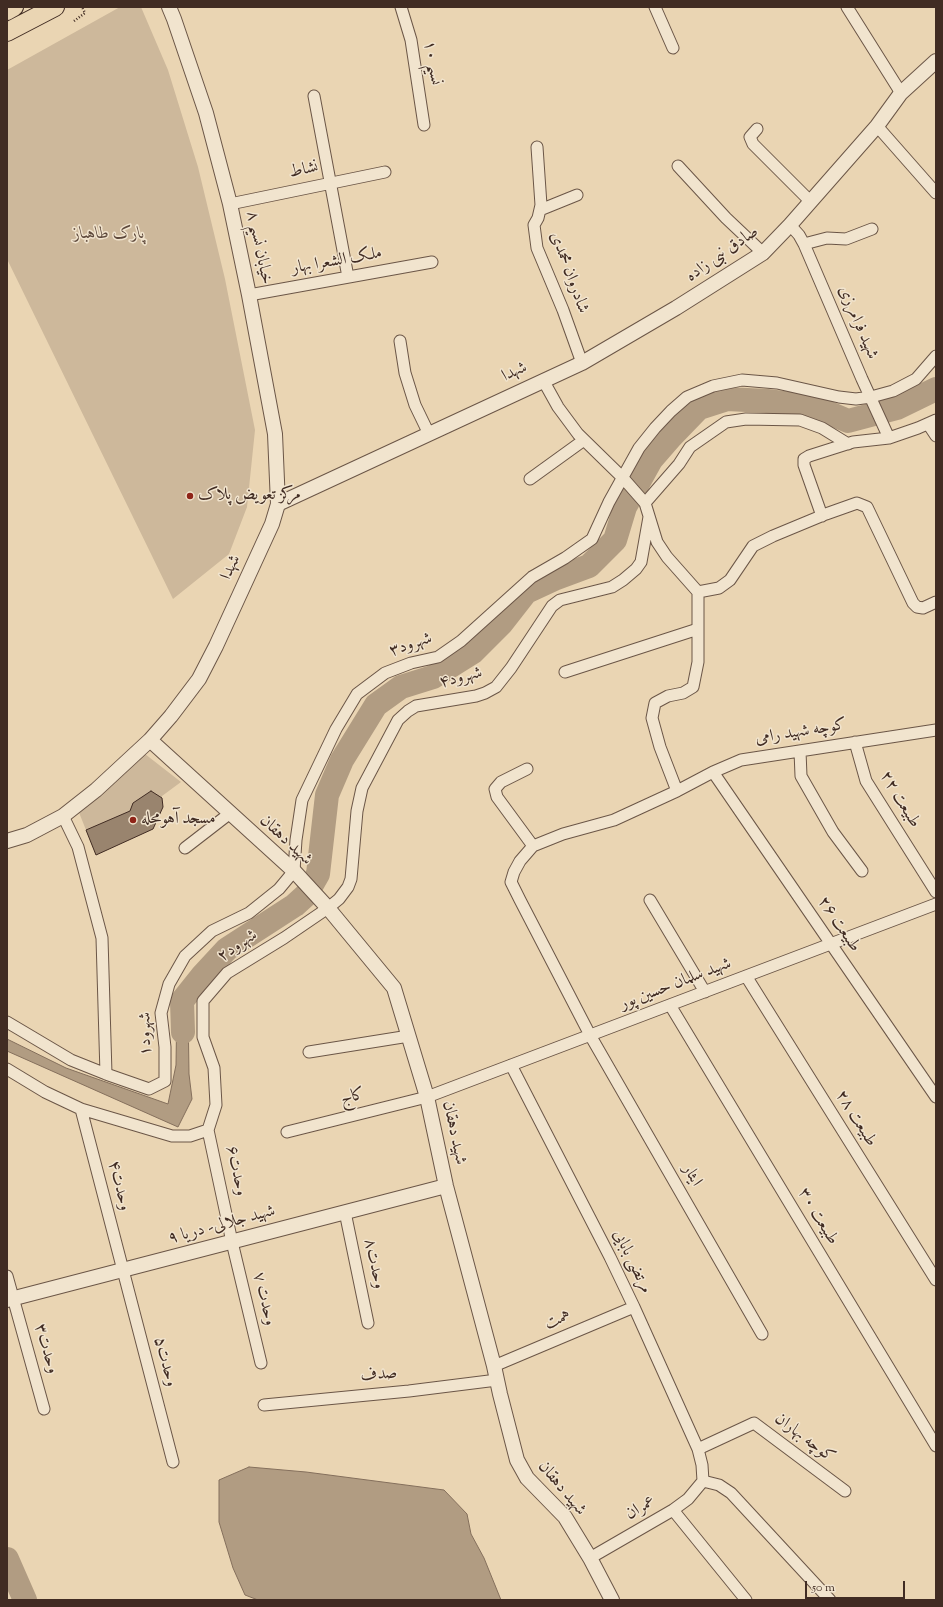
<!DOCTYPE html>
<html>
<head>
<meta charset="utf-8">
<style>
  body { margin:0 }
  #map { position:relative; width:943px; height:1607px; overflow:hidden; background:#ead5b3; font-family:"Sorts Mill Goudy",serif }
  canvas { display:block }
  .frame { position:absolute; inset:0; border:8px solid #412c23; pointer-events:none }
  .scale { position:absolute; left:805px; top:1581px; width:100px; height:18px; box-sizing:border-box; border:2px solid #412c23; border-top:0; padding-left:5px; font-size:12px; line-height:14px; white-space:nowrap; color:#412c23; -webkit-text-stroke:3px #f1e4ce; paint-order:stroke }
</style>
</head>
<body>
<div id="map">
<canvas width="943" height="1607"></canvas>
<div class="frame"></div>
<div class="scale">50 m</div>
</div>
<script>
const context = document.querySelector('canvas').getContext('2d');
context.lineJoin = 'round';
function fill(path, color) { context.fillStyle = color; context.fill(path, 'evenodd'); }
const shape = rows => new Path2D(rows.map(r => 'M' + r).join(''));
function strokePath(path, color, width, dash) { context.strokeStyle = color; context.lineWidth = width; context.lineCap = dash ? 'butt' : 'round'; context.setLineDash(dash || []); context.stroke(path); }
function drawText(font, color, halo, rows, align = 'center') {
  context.font = font + ' "Sorts Mill Goudy",Amiri,serif'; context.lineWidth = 3; context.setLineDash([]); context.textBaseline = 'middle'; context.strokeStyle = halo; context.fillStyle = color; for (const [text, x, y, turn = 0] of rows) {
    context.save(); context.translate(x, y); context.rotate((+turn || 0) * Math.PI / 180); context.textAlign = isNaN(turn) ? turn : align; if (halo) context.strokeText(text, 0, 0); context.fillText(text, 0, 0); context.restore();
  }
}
const green = shape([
  [120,7,141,7,168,70,198,167,225,279,255,430,247,507,229,554,173,599,7,259,7,70],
  [145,754,181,782,162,796,161,801,163,807,153,829,96,855,78,810]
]);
const water = shape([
  [177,997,188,1005,189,1074,192,1099,178,1127,7,1051,7,1039,66,1068,168,1104,176,1065,177,997],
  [249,1467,306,1472,444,1490,467,1514,471,1534,484,1558,501,1600,258,1600,245,1595,233,1568,219,1522,219,1480,249,1467]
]);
const river = shape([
  [183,1032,182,1001,202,976,227,949,295,905,306,895,318,874,327,795,342,760,376,705,401,687,433,677,473,652,501,624,526,592,554,579,589,566,615,540,625,507,651,460,671,437,699,408,727,399,767,401,815,407,848,421,897,408,936,389],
  [7,1559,25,1600]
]);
const building = shape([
  [151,791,162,798,163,807,153,829,96,855,86,830,130,811,133,803,151,791]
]);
const path = shape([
  [74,21,85,13,82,7]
]);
const minor = shape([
  [401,7,411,40,424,125],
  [655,7,673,48],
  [847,7,901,93],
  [314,96,348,277],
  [877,126,936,193],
  [757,129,750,137,753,144,810,201],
  [537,147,541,205,538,218,534,225,537,248,563,310,582,363],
  [678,166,726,218,763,253],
  [230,204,385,172],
  [540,210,577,195],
  [790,225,799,235,804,244,862,379,889,438],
  [804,244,827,238,846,239,872,229],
  [249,295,432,262],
  [400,341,405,373,415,405,429,434],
  [543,380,558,407,578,434,623,478,645,503,657,542,667,557,698,592,698,662,693,687,683,693,668,696,655,703,652,718,660,747,677,791],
  [928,424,936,436],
  [530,479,584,440],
  [645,503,679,464,690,447,726,422,746,419,800,420,822,428,848,444],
  [822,516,804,465,804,459,809,456,853,442,889,438,918,428,936,420],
  [698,592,719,588,730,580,753,546,773,536,826,514,857,503,867,507,913,603,917,607,923,608,936,602],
  [565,672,698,629],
  [855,742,866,781,936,892],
  [800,751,801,776,833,832,862,871],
  [527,769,501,782,495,789,497,797,533,846],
  [713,772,936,1097],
  [63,816,78,847,102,938,106,1074],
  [185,848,229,814],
  [650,900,705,992],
  [746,976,936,1280],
  [670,1005,936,1446],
  [7,1022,71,1060,106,1074,149,1089,165,1081,165,1047,161,1013,169,984,185,956,212,931,249,913,279,889,294,871,296,840,302,800,336,729,357,694,385,673,411,663,438,657,461,641,532,577,565,558,592,539,609,502,639,448,655,428,671,411,687,397,713,386,742,380,777,383,839,397,856,399,871,397,893,391,916,379,936,356],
  [309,1052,409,1036],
  [511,1065,610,1257,634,1307,698,1449,702,1465,703,1481],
  [7,1069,45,1092,81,1109,172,1136,190,1136,208,1130],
  [81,1109,173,1462],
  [287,1132,427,1097,936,904],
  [345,1212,368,1323],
  [7,1276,44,1409],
  [762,1334,590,1035,520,900,511,882,514,872,520,861,533,846,563,834,614,820,677,791,713,772,741,760,936,730],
  [261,1363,232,1242,208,1130,216,1105,214,1068,203,1037,203,1001,227,973,284,938,328,908,339,899,348,887,351,879,357,811,362,788,398,720,408,711,416,706,476,696,485,693,496,687,511,668,552,606,560,600,612,587,623,580,636,569,641,562,649,517],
  [494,1366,634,1307],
  [264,1405,409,1391,497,1380],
  [698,1449,754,1423,845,1491],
  [703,1481,719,1485,731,1493,830,1600],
  [673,1510,746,1600],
  [590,1558,673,1510,688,1499,703,1481]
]);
const tertiary = shape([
  [278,504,582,363,676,308,763,253,790,225,877,126,901,93,936,61],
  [150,740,294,871,328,908,394,988,427,1097,446,1186,494,1366,500,1394,517,1460,527,1478,565,1517,590,1558,612,1600],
  [7,841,27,835,63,816,96,790,150,740,171,716,199,679,216,646,272,524,278,504,275,434,249,295,230,204,206,113,174,19,169,7],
  [7,1300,446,1186]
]);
const primary = shape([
  [7,11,14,7],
  [7,32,55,7]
]);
const markers = [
  [190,496,4,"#8f2418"],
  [133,820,4,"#8f2418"]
];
const streetNames = [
  ["نسیم ۱۰",431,63,81],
  ["نشاط",304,171,-11],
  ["خیابان نسیم ۸",258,248,78],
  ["صادق نبی زاده",723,255,-35],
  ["ملک الشعرا بهار",337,262,-10],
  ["شادروان محمدی",568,273,70],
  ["شهید فرامرزی",857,323,67],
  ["شهدا",515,373,-25],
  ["شهدا",232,568,-65],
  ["شهرود۳",411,646,-19],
  ["شهرود۴",461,679,-14],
  ["کوچه شهید رامی",801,733,-9],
  ["طبیعت ۲۲",899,800,59],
  ["شهید دهقان",285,841,43],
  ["طبیعت ۲۶",838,925,56],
  ["شهرود۲",238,947,-34],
  ["شهید سلمان حسین پور",676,985,-21],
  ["شهرود۱",147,1034,-91],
  ["کاج",353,1098,-14],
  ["طبیعت ۲۸",855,1119,58],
  ["شهید دهقان",453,1133,78],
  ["وحدت۶",235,1171,78],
  ["ایثار",691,1176,60],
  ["وحدت۴",118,1186,76],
  ["طبیعت ۳۰",817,1217,59],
  ["شهید جلالی- دریا ۹",222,1226,-15],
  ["مرتضی بابایی",631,1262,64],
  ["وحدت۸",373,1264,78],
  ["وحدت ۷",263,1299,77],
  ["همت",558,1321,-23],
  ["وحدت۳",45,1349,74],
  ["وحدت۵",164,1362,75],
  ["صدف",379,1376,-6],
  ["کوچه بهاران",804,1439,37],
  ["شهید دهقان",561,1489,50],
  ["عمران",641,1509,-30]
];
const parkNames = [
  ["پارک طاهباز",109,235]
];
const poiNames = [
  ["مرکز تعویض پلاک",198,496],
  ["مسجد آهومحله",141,820]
];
fill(green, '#cdb89b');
fill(water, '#b19c82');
strokePath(water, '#846f5c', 1);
strokePath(river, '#b19c82', 24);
fill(building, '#99846e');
strokePath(building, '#412c23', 1);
strokePath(minor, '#6b5647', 13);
strokePath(tertiary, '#6b5647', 16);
strokePath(primary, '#412c23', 20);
strokePath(path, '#412c23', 2.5, [1, 2]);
strokePath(minor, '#f1e4ce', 11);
strokePath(tertiary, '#f1e4ce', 14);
strokePath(primary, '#ead5b3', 18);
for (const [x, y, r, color] of markers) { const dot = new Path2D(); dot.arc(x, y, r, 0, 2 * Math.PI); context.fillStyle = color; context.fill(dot); strokePath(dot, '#f1e4ce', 1.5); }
drawText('17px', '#412c23', '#f1e4ce', streetNames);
drawText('italic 17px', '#5d483b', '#f1e4ce', parkNames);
drawText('17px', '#412c23', '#f1e4ce', poiNames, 'left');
</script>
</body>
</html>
